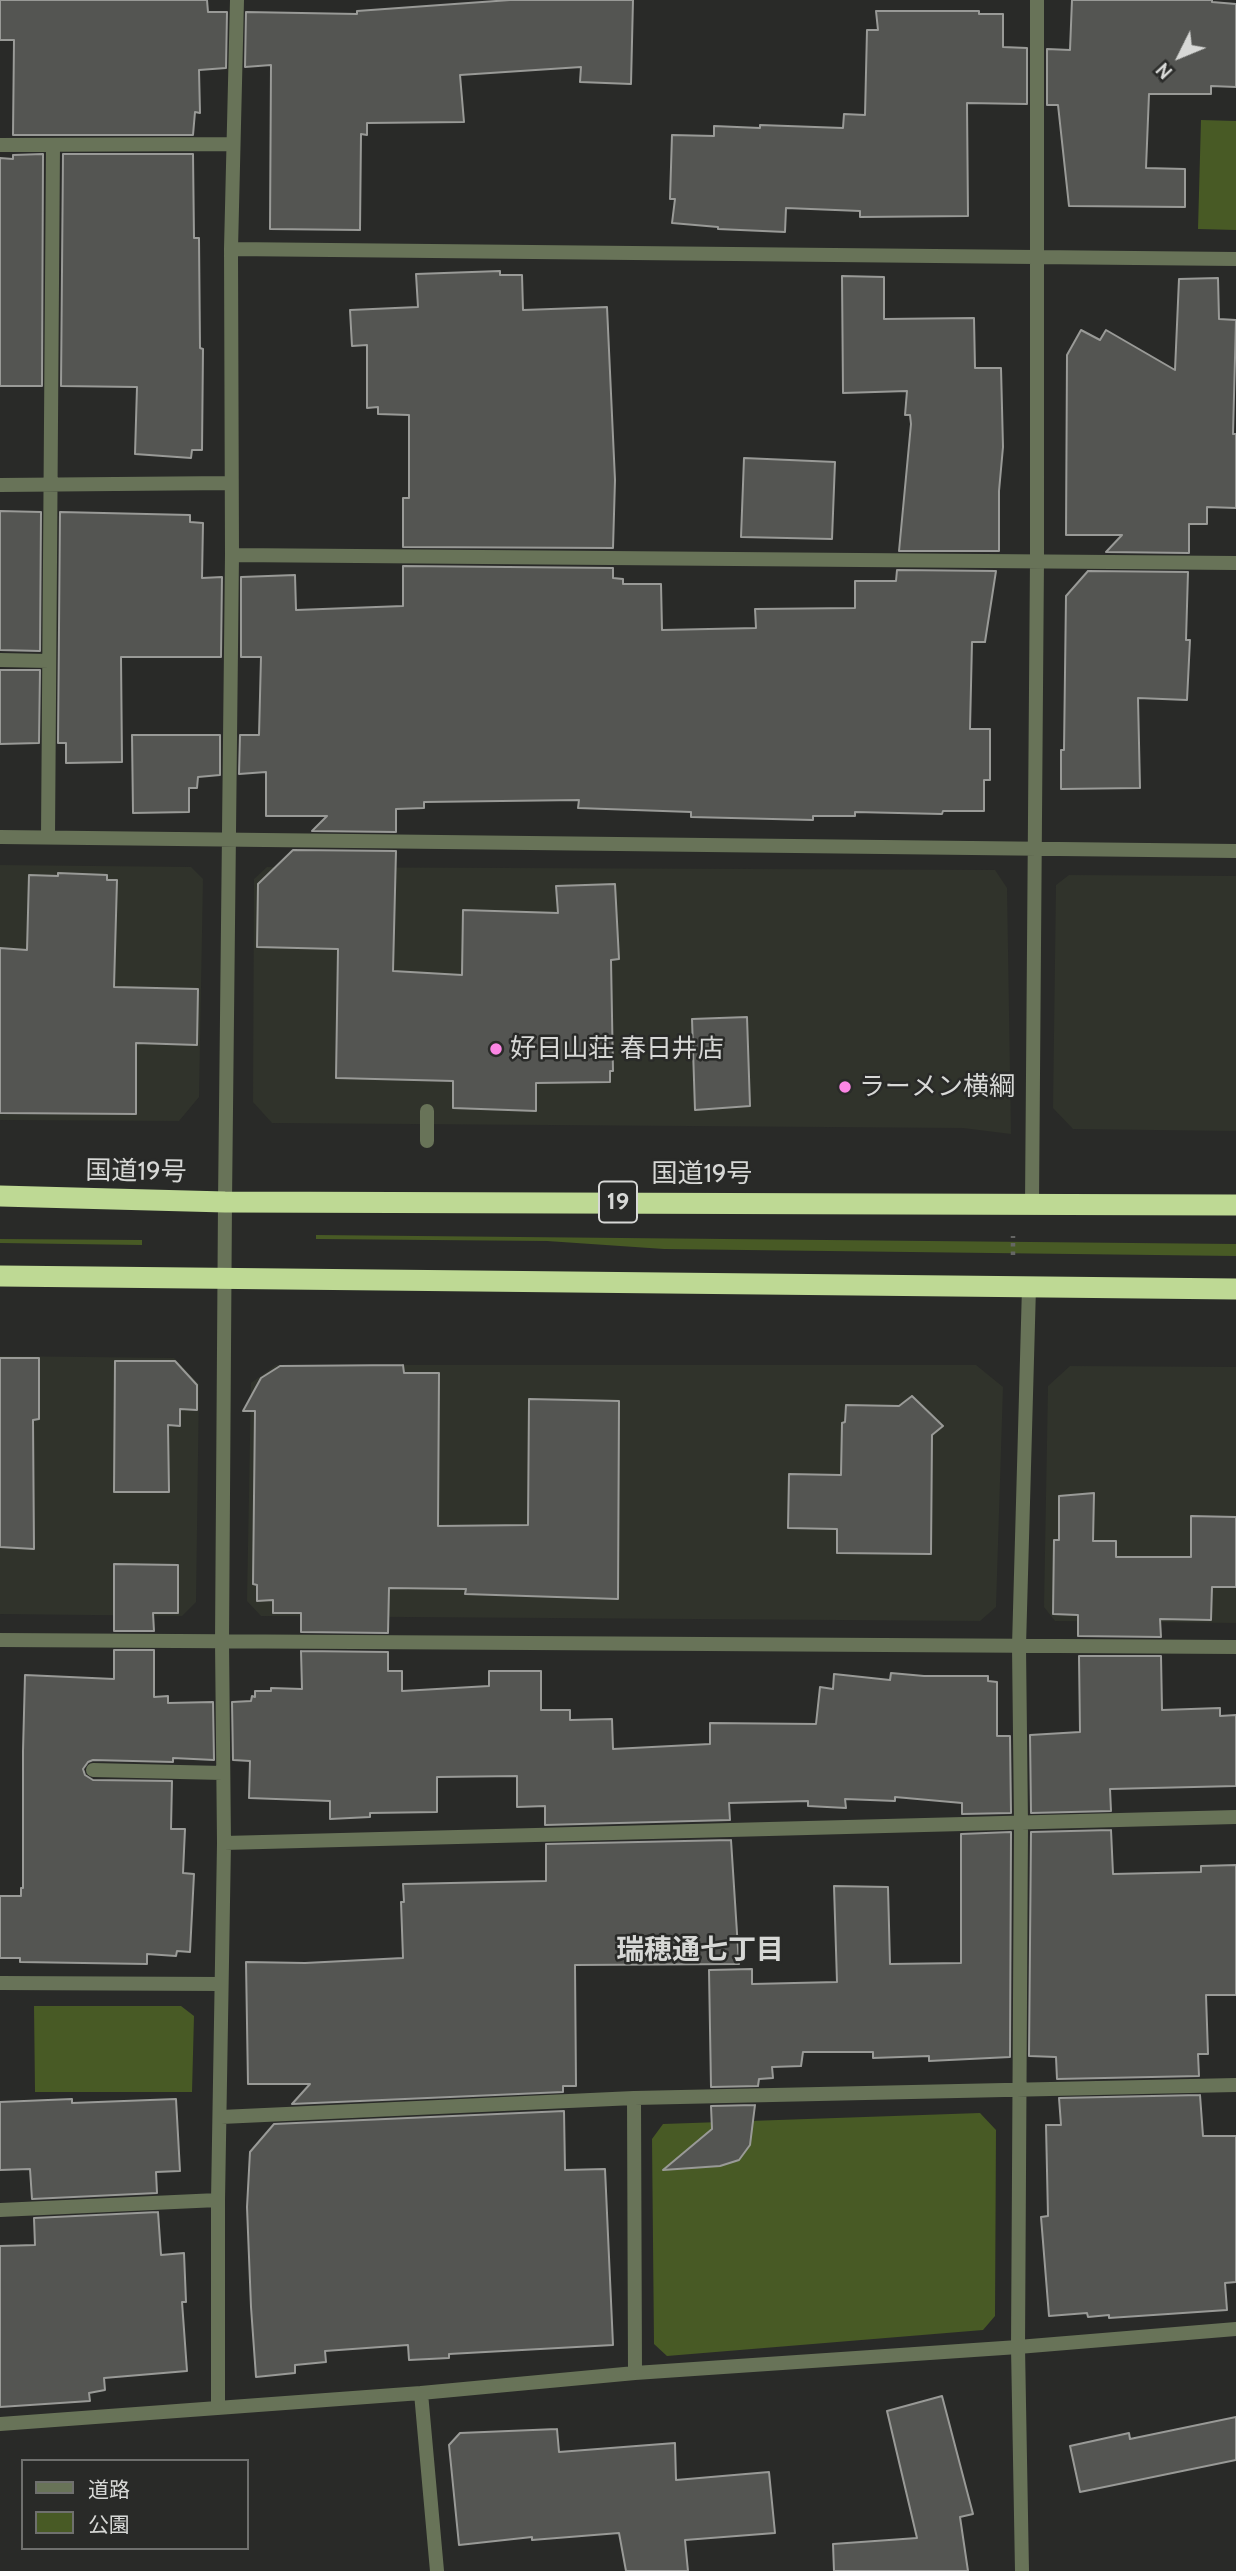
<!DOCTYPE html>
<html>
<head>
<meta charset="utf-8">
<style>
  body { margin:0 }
  #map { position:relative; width:1236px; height:2571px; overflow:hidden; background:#292a28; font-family:Cabin,"Noto Sans JP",sans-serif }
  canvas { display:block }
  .legend { position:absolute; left:21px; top:2459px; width:228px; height:91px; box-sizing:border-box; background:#292a28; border:2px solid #6f706e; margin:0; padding:9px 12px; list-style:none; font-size:21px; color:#d7d8d6 }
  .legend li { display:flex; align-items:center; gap:14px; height:35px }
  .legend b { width:35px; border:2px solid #6f706e }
  .north { position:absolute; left:1145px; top:21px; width:70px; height:70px; -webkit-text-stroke:5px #292a28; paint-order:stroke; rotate:227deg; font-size:19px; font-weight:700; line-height:28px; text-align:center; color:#d7d8d6 }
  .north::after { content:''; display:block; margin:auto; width:24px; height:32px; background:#d7d8d6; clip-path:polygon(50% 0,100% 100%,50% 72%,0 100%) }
</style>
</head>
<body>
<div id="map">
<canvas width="1236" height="2571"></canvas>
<ul class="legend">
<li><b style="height:9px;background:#687358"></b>道路</li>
<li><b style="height:19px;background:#485a25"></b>公園</li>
</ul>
<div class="north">N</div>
</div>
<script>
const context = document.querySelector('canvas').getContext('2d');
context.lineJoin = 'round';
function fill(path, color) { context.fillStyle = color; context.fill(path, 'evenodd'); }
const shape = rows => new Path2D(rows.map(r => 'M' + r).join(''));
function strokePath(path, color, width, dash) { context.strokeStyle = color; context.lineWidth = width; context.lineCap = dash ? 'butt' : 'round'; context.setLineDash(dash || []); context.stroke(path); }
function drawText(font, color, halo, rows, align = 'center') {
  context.font = font + ' Cabin,"Noto Sans JP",sans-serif'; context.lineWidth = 5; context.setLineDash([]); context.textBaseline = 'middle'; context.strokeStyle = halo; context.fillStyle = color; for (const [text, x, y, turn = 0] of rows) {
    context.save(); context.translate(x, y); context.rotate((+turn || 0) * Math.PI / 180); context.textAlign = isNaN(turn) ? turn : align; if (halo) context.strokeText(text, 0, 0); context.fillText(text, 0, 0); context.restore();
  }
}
const built = shape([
  [0,865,191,867,203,879,199,1097,179,1121,0,1120],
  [267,867,995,870,1007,888,1011,1134,963,1128,272,1123,253,1102,254,879],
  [1069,875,1236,876,1236,1131,1073,1129,1053,1108,1056,885],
  [0,1356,174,1358,199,1384,196,1602,182,1616,0,1614],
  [276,1365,976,1365,1003,1387,996,1607,980,1621,261,1616,247,1601,251,1383],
  [1070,1366,1236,1367,1236,1623,1055,1621,1044,1607,1048,1386]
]);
const green = shape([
  [1201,120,1236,121,1236,230,1198,229],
  [316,1235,1236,1244,1236,1256,664,1249,547,1241,316,1239],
  [0,1239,142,1240,142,1245,0,1243],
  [34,2006,181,2006,194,2016,192,2092,35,2092],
  [980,2113,996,2130,995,2316,983,2330,667,2356,654,2344,652,2139,663,2124]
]);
const building = shape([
  [0,0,207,0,208,12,227,12,226,68,199,70,200,113,195,112,193,135,13,135,14,40,0,40,0,0],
  [510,0,633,0,631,84,580,82,581,67,460,75,464,122,367,123,367,135,361,134,360,230,270,229,271,65,245,67,246,12,357,14,357,11,510,0],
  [1072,0,1212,0,1212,2,1236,4,1236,87,1211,86,1211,94,1149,94,1146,168,1185,169,1185,207,1069,206,1058,105,1047,105,1047,49,1070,50,1072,0],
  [876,11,979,11,979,14,1003,14,1003,47,1027,48,1027,104,967,103,968,216,860,217,860,211,786,208,785,232,718,229,718,227,672,223,675,199,670,199,672,135,714,136,714,126,760,128,760,125,843,128,844,114,865,115,867,30,878,30,876,11],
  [43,154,42,386,0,386,0,158,13,159,13,155,43,154],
  [63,154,193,154,194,238,199,238,200,348,203,349,202,450,192,450,191,458,135,454,137,387,61,386,63,154],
  [500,271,500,275,522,275,523,310,607,307,615,480,613,548,403,547,403,498,409,498,409,415,378,414,378,407,367,408,367,345,352,346,350,310,418,307,416,274,500,271],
  [842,276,884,277,884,319,974,318,975,368,1001,368,1003,447,999,491,999,551,899,551,911,424,910,415,905,415,907,391,843,393,842,276],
  [1218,278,1219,319,1236,320,1233,434,1236,434,1236,508,1207,507,1207,524,1189,524,1189,553,1106,552,1122,535,1066,535,1067,355,1081,330,1100,340,1106,330,1175,370,1179,279,1218,278],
  [744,458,835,462,832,539,741,537,744,458],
  [0,511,41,512,40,651,0,650,0,511],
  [60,512,190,515,190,522,203,523,202,578,222,577,221,657,121,657,122,762,66,763,66,743,58,743,60,512],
  [403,566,613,568,613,578,623,579,623,584,661,584,662,630,756,628,755,609,855,608,855,581,896,581,897,570,996,571,985,642,972,642,970,729,990,729,990,780,984,780,984,811,943,811,942,814,855,812,855,816,813,816,813,820,691,817,691,812,578,808,579,800,424,802,424,808,396,809,396,832,312,831,327,816,266,816,266,772,239,774,240,735,259,735,261,657,241,657,241,577,295,575,296,610,403,606,403,566],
  [1088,571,1188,572,1186,640,1190,640,1187,700,1138,698,1140,788,1061,789,1061,750,1064,750,1066,596,1088,571],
  [0,670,40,670,39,743,0,744,0,670],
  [132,735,220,735,220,775,198,777,197,788,189,788,189,812,133,813,132,735],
  [293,850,396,851,393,971,462,975,463,910,558,913,556,886,615,884,619,959,611,960,613,1071,610,1071,610,1082,536,1083,536,1111,453,1108,453,1081,336,1078,338,949,257,947,258,884,293,850],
  [58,873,107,875,107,880,117,880,114,987,198,989,197,1045,136,1043,136,1114,0,1113,0,948,27,950,29,875,58,876,58,873],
  [747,1017,750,1106,695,1110,692,1019,747,1017],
  [0,1358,39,1358,39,1419,33,1420,34,1549,0,1547,0,1358],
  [115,1361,175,1361,197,1385,197,1410,180,1409,180,1426,168,1425,169,1492,114,1492,115,1361],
  [403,1365,404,1373,439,1373,438,1526,528,1525,529,1399,619,1401,618,1599,465,1594,466,1589,389,1588,388,1633,301,1632,301,1613,273,1613,273,1600,257,1601,257,1585,253,1584,255,1411,243,1411,261,1378,280,1366,403,1365],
  [912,1396,943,1426,932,1435,931,1554,837,1553,837,1529,788,1528,789,1474,841,1475,842,1423,845,1422,846,1405,899,1406,912,1396],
  [1094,1493,1093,1541,1116,1541,1116,1557,1191,1557,1191,1516,1236,1517,1236,1587,1212,1587,1211,1620,1160,1619,1161,1637,1078,1636,1078,1615,1053,1614,1054,1540,1059,1540,1059,1496,1094,1493],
  [114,1564,178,1565,178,1613,153,1613,154,1631,114,1631,114,1564],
  [114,1650,154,1650,154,1697,168,1696,168,1703,213,1702,214,1760,173,1758,173,1762,93,1760,88,1762,83,1769,85,1775,93,1780,172,1781,171,1829,185,1829,183,1873,194,1874,190,1952,177,1951,176,1956,147,1954,147,1964,20,1962,20,1958,0,1958,0,1896,21,1896,21,1888,23,1888,23,1751,25,1675,114,1679,114,1650],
  [301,1651,388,1652,388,1671,402,1671,402,1691,489,1686,489,1671,541,1671,541,1710,570,1710,570,1720,612,1719,613,1749,710,1744,710,1723,816,1724,820,1687,833,1689,834,1674,890,1680,891,1673,924,1676,988,1676,988,1681,997,1682,997,1736,1010,1736,1011,1813,962,1814,962,1803,895,1797,895,1801,845,1799,846,1808,808,1806,808,1801,729,1803,730,1820,545,1825,545,1806,517,1807,517,1776,437,1777,437,1812,370,1813,370,1817,330,1819,330,1801,249,1798,250,1761,233,1760,232,1702,251,1701,252,1696,255,1697,255,1691,271,1691,271,1688,302,1689,301,1651],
  [1079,1656,1161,1656,1162,1710,1220,1708,1220,1716,1236,1715,1236,1786,1110,1789,1111,1811,1031,1813,1030,1735,1080,1732,1079,1656],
  [1111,1830,1113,1874,1201,1872,1201,1866,1236,1865,1236,1995,1206,1995,1208,2054,1198,2054,1199,2076,1057,2079,1056,2057,1029,2056,1031,1832,1111,1830],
  [1011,1832,1010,2057,929,2061,929,2056,873,2058,873,2052,803,2052,801,2066,772,2067,773,2078,759,2079,758,2086,711,2087,709,1970,752,1969,752,1984,837,1982,834,1886,888,1887,890,1964,961,1963,961,1834,1011,1832],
  [731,1840,739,1964,575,1965,576,2086,563,2086,563,2092,292,2104,310,2084,248,2084,246,1962,305,1963,403,1958,401,1902,404,1902,403,1884,546,1881,546,1844,731,1840],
  [1200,2095,1203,2136,1236,2136,1236,2282,1225,2283,1227,2310,1109,2318,1109,2315,1088,2317,1087,2313,1049,2316,1041,2217,1048,2216,1046,2125,1061,2125,1059,2098,1200,2095],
  [72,2099,72,2103,176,2099,180,2171,156,2172,157,2193,32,2199,30,2169,0,2170,0,2102,72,2099],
  [755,2105,750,2145,739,2160,720,2166,663,2170,712,2129,711,2106,755,2105],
  [564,2111,565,2170,605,2169,613,2345,449,2354,449,2358,409,2360,408,2345,325,2351,326,2362,295,2365,295,2373,256,2377,251,2307,247,2207,250,2152,274,2124,564,2111],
  [158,2212,161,2255,184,2253,186,2302,182,2302,187,2371,104,2378,105,2390,89,2393,90,2401,0,2407,0,2246,35,2245,34,2218,158,2212],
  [942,2396,973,2514,960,2517,968,2571,834,2571,833,2544,917,2538,887,2411,942,2396],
  [1236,2417,1236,2460,1080,2492,1070,2446,1129,2433,1130,2439,1236,2417],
  [557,2429,559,2452,675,2443,676,2480,769,2472,775,2533,685,2540,688,2571,626,2571,619,2533,532,2540,532,2537,459,2545,449,2445,460,2433,557,2429]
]);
const path = shape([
  [1013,1255,1013,1236]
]);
const lane = shape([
  [427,1111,427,1141]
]);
const street = shape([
  [0,145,233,144],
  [231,249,1236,259],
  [0,485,231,483],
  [232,555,1236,563],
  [0,660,49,661],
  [0,837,1236,851],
  [48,837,53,145],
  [1032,1203,1037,560,1037,0],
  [0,1640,1236,1647],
  [93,1770,223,1773],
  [224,1843,1236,1817],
  [0,1983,221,1984],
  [634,2098,635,2373],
  [221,2117,634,2098,1236,2085],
  [0,2210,218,2200],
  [421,2393,437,2571],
  [218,2408,218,2200,224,1843,222,1641,225,1202,232,555,231,249,237,0],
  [0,2424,421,2393,635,2373,1018,2347,1236,2329],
  [1022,2571,1018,2347,1021,1824,1019,1646,1029,1287]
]);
const highway = shape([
  [0,1196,225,1202,1236,1205],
  [0,1276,1236,1289]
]);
const markers = [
  [496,1049,7,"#fc86e4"],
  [845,1087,7,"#fc86e4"]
];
const shields = [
  [618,1202,38]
];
const shieldNames = [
  ["19",618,1202]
];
const poiNames = [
  ["好日山荘 春日井店",510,1049],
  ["ラーメン横綱",859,1087]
];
const streetNames = [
  ["国道19号",136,1172,1],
  ["国道19号",702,1174]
];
const neighbourhoodNames = [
  ["瑞穂通七丁目",700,1951]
];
fill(built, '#30332b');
fill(green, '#485a25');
fill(building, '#545552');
strokePath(building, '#999a97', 2);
strokePath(path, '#656664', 4.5, [3.5, 5]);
strokePath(lane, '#687358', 14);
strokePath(street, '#687358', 14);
strokePath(highway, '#bed994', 21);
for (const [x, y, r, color] of markers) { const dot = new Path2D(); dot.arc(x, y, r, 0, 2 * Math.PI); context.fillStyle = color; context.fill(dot); strokePath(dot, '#292a28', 2.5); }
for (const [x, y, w] of shields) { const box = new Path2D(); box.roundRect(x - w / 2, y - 20.5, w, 41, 5); context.fillStyle = '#292a28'; context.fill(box); strokePath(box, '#d7d8d6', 2); }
drawText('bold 24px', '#d7d8d6', null, shieldNames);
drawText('26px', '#d7d8d6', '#292a28', poiNames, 'left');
drawText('26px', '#d7d8d6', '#292a28', streetNames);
drawText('bold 28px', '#d7d8d6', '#292a28', neighbourhoodNames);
</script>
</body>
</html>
